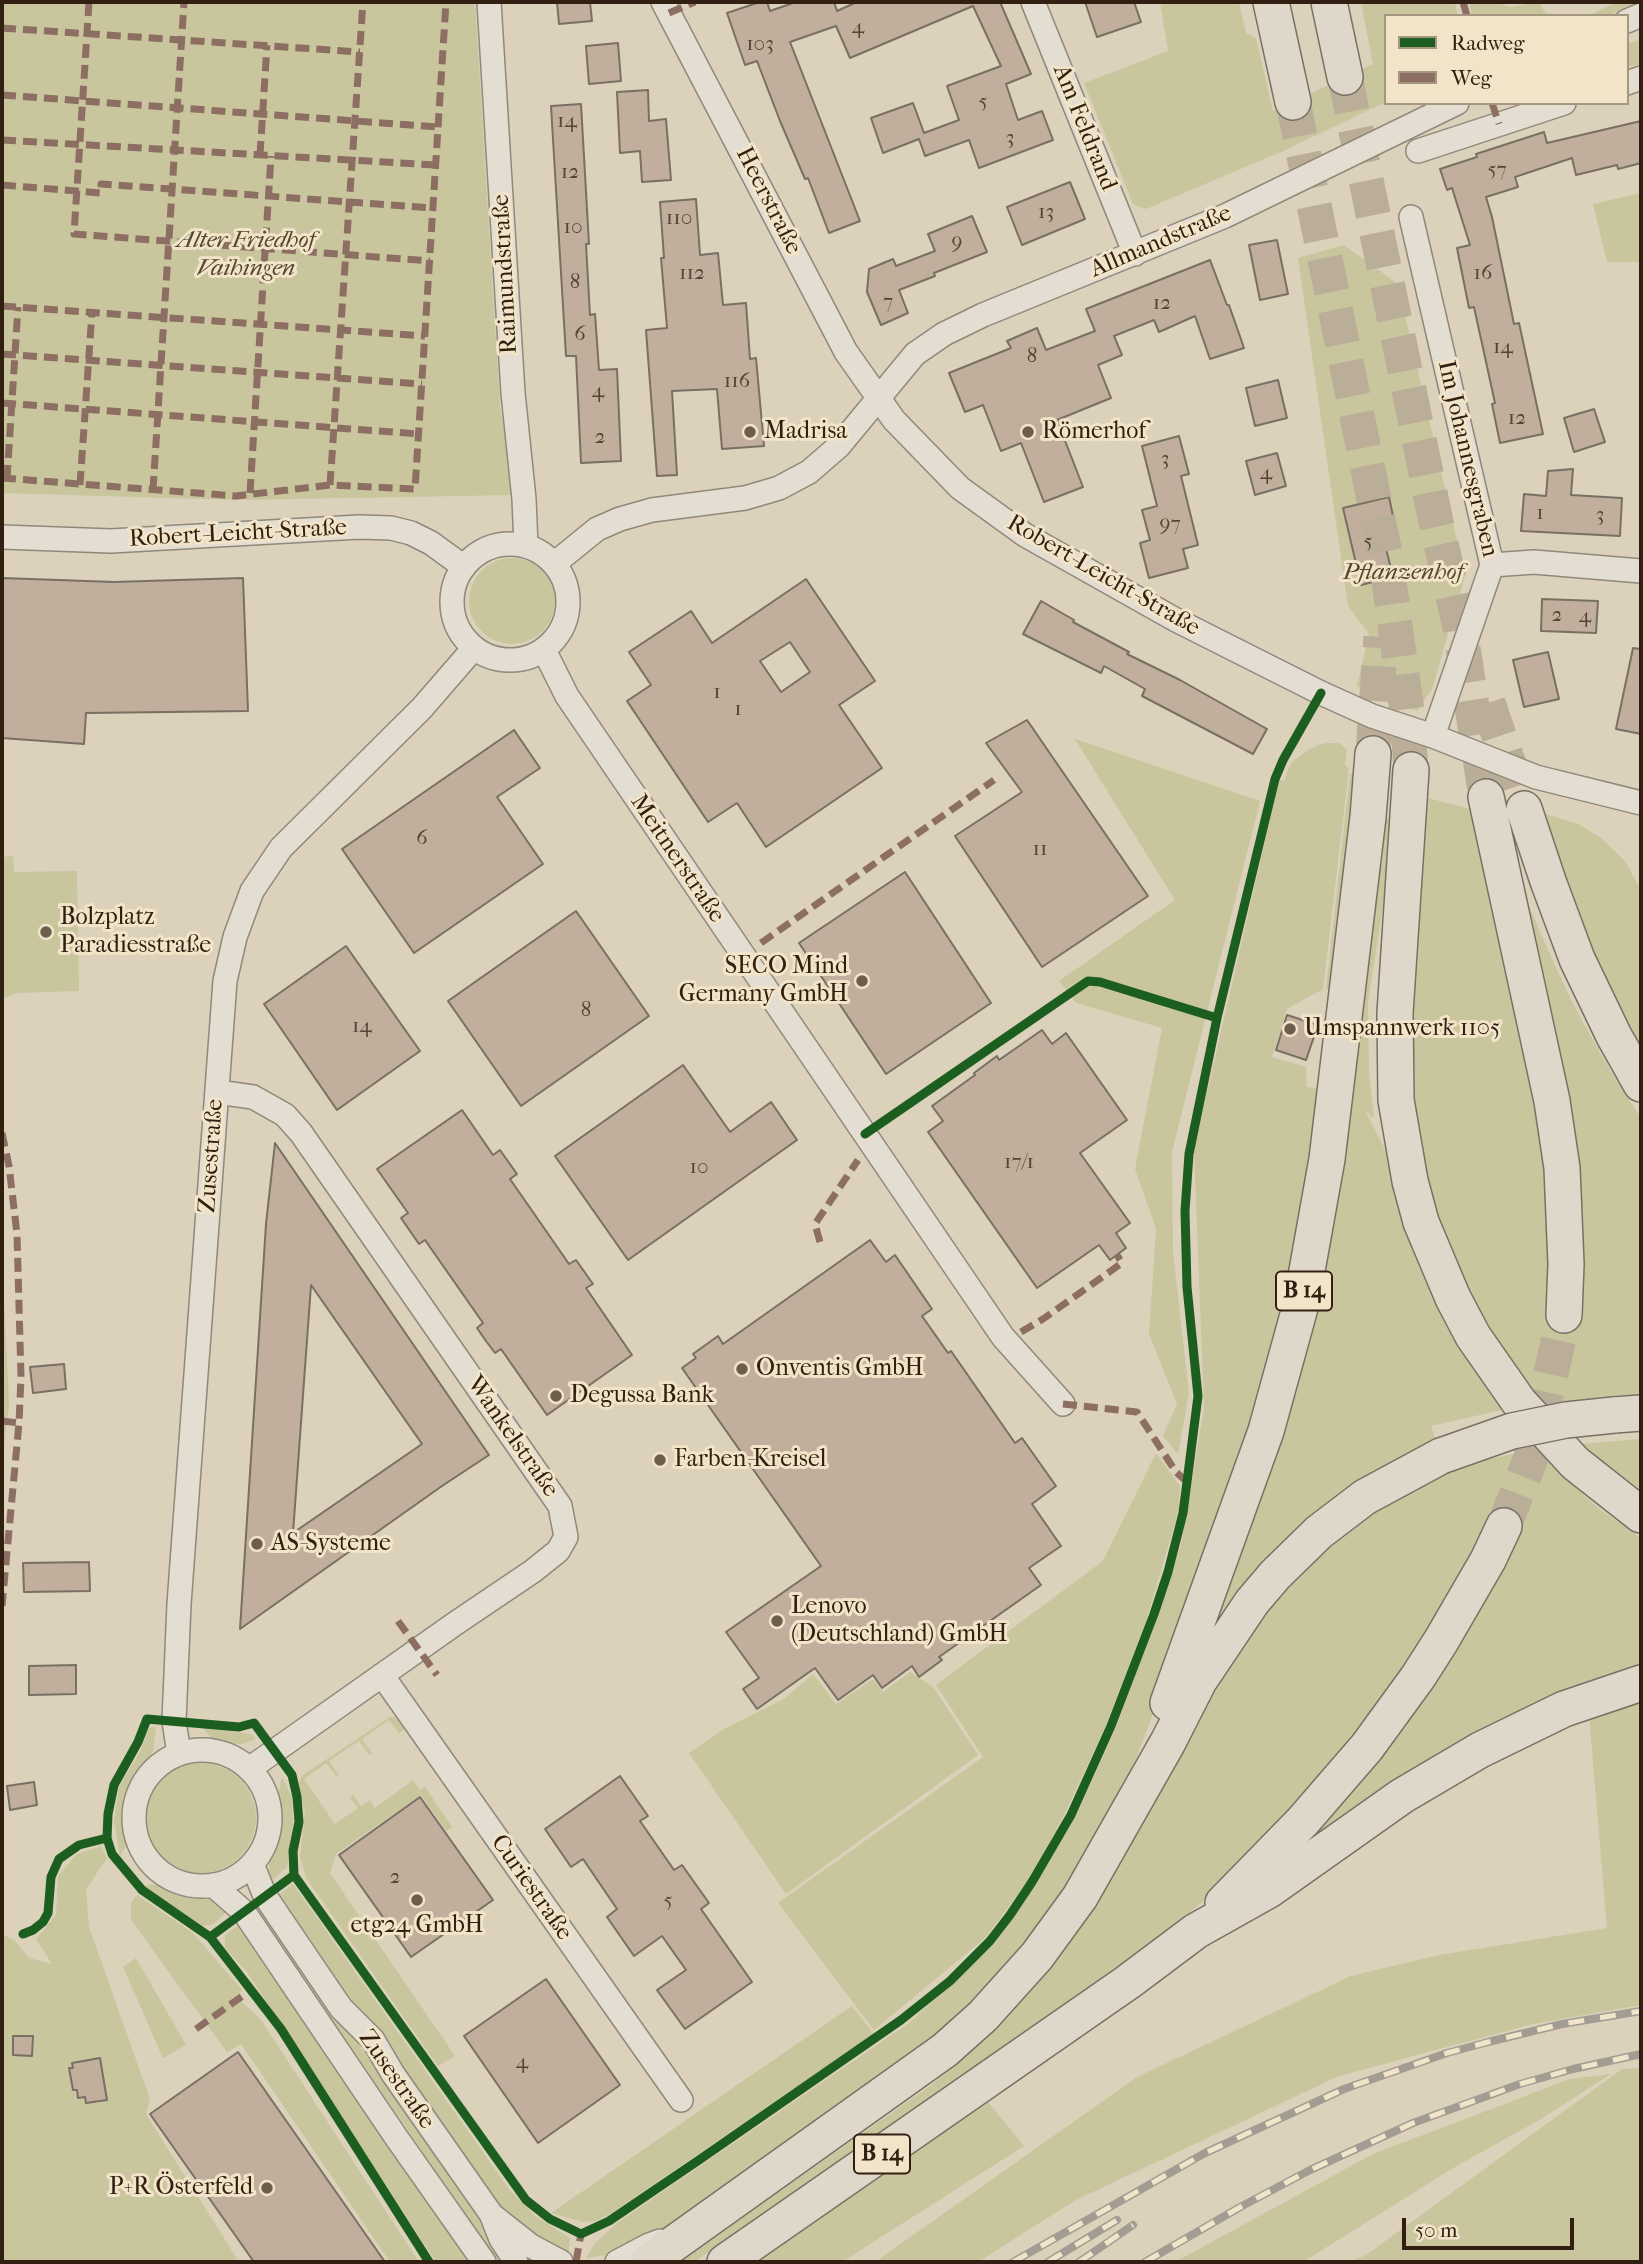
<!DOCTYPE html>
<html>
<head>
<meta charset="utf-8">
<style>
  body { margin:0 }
  #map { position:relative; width:1643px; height:2264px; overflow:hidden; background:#dcd1ba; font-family:"IM FELL French Canon",serif }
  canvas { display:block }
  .frame { position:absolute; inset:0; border:4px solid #312011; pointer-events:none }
  .legend { position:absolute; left:1384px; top:14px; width:245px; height:91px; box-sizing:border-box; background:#f1e4c9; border:2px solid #a4967f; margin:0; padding:9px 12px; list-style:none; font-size:21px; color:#312011 }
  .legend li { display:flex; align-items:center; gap:14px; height:35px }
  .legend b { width:35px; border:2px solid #a4967f }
  .scale { position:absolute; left:1402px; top:2218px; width:172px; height:32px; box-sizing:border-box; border:4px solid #312011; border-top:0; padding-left:9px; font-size:21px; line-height:24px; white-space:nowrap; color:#312011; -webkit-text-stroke:5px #f1e4c9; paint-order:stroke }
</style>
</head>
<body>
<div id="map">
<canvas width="1643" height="2264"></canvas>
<div class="frame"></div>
<ul class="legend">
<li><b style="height:9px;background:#1b5e20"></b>Radweg</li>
<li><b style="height:9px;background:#8d6e63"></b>Weg</li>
</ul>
<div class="scale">50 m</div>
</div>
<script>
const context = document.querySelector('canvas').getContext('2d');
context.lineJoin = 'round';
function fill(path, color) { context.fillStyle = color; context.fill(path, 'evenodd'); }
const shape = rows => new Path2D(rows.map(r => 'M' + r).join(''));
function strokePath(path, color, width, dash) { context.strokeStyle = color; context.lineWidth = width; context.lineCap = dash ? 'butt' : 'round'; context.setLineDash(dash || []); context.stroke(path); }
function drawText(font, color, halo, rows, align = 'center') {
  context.font = font + ' "IM FELL French Canon",serif'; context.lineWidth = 6; context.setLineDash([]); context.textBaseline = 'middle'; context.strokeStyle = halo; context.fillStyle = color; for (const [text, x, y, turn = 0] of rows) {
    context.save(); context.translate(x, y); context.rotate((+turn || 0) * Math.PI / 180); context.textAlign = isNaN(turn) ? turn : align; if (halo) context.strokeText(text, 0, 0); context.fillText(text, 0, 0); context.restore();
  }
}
const green = shape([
  [2,2,475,2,500,406,514,495,236,500,2,493],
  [1160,2,1239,2,1246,33,1256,38,1273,111,1373,64,1361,2,1455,2,1458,16,1386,16,1386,102,1283,151,1146,209,1133,204,1084,83,1168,51],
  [1469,2,1496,2,1510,7,1539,2,1547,16,1472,16],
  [1616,2,1636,2,1608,16,1589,16],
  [1641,39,1641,64,1627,67,1627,44],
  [1641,193,1641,262,1607,262,1593,204],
  [1344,245,1398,284,1465,576,1432,689,1417,711,1357,686,1369,634,1348,606,1298,258],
  '469 601a43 43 0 1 1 86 0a43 43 0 1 1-86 0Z',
  [1075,739,1260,801,1172,1152,1173,1253,1189,1393,1178,1454,1163,1436,1177,1404,1149,1334,1156,1229,1135,1169,1162,1028,1076,1003,1059,981,1175,900],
  [1327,743,1339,743,1347,750,1345,765,1349,768,1323,989,1287,1009,1272,1057,1306,1067,1307,1087,1320,1089,1289,1318,1186,1625,1138,1754,1113,1811,1067,1894,1008,1965,943,2030,894,2063,895,2067,650,2237,618,2253,586,2258,595,2243,617,2223,909,2023,995,1944,1033,1888,1076,1816,1115,1730,1159,1611,1181,1544,1204,1408,1194,1149,1279,780,1284,781,1291,763,1305,752,1318,745],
  [1350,774,1360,775,1333,990,1326,989],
  [1424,797,1470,809,1480,809,1520,988,1564,1315,1515,874,1555,966,1579,1015,1610,1070,1641,1118,1641,1394,1542,1403,1491,1332,1441,1233,1416,1135,1410,1068,1410,999],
  [1543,813,1578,824,1600,837,1625,861,1641,890,1641,1048,1617,1004,1593,951,1577,905,1572,906],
  [1386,818,1391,819,1387,881,1368,1001,1369,1073,1374,1115,1371,1118,1368,1111,1366,1112,1384,1147,1404,1221,1419,1266,1439,1312,1462,1352,1502,1410,1431,1426,1437,1444,1195,1671,1266,1455,1375,865,1382,865],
  [13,856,14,872,77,871,79,991,16,993,2,999,2,857],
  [2,1256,9,1403,2,1467],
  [1641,1439,1641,1498,1581,1444],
  [1538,1449,1570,1483,1601,1510,1641,1538,1641,1668,1274,1870,1333,1808,1483,1537,1387,1705,1221,1886,1162,1936,1095,1988,694,2262,679,2262,930,2086,976,2048,1020,2003,1054,1964,1078,1928,1230,1649,1322,1542,1445,1468],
  [1156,1453,1180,1486,1179,1510,1145,1624,1107,1723,1066,1811,1030,1878,985,1938,874,2030,778,1903,983,1757,936,1685,1103,1561],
  [910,1672,934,1688,978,1755,786,1894,689,1753,724,1729,784,1699,813,1674,836,1704,873,1679,883,1692],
  [1641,1695,1641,2005,1533,2024,1339,2076,1076,2200,978,2262,875,2262,1137,2077,1351,1976,1439,1955,1607,1928,1589,1715],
  [390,1717,396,1717,405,1729,399,1733,389,1720,362,1739,372,1753,369,1755,359,1741,329,1761,339,1776,337,1777,326,1763,304,1779,335,1824,358,1808,350,1797,353,1795,361,1806,370,1800,375,1808,413,1780,420,1790,425,1787,452,1827,446,1831,421,1795,336,1854,330,1873,455,2056,438,2066,306,1878,300,1856,305,1812,298,1783,303,1775],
  [156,1727,153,1751,148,1763,132,1787,124,1818,128,1843,120,1856,114,1821,119,1787,141,1750,149,1728],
  [203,1727,244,1733,253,1735,255,1739,242,1744,226,1744,212,1739],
  '146 1818a55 55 0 1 1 110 0a55 55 0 1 1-110 0Z',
  [282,1777,292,1797,293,1823,287,1867,270,1882,269,1864,279,1838,281,1813,279,1792],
  [101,1846,107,1858,86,1889,89,1927,150,2099,146,2114,239,2262,2,2262,2,1934,15,1941,29,1958,52,1964,36,1939,56,1915,58,1876,77,1854],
  [159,1884,183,1896,217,1900,230,1909,212,1925,203,1926,143,1886],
  [293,1884,509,2189,535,2216,570,2238,568,2255,545,2245,497,2205,370,2019,346,2000,276,1897],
  [137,1895,193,1933,242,1990,237,1997,261,2020,419,2262,390,2262,241,2044,227,2052,131,1920,131,1903],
  [263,1907,510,2262,499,2262,257,1912],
  [242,1922,315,2025,331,2063,470,2262,436,2262,247,1972,225,1948,225,1935],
  [136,1958,186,2045,163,2058,123,1967],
  [852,2006,874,2034,613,2212,596,2221,583,2222,551,2213],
  [1641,2068,1641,2262,1349,2262,1366,2255,1622,2069],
  [1611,2074,1541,2119,1448,2171,1303,2262,1175,2262,1373,2154,1570,2079],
  [988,2102,1024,2146,842,2262,754,2262]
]);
const building = shape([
  [557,2,590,2,592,21,559,24,557,2],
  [760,2,767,2,770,11,796,2,834,2,837,11,857,2,1000,2,1031,74,1006,84,1018,120,1042,111,1053,140,979,168,969,140,925,156,919,139,883,153,871,118,913,103,924,133,959,120,947,86,1001,66,973,6,850,58,836,26,790,42,860,221,829,233,808,178,805,179,780,121,757,61,745,65,727,13,760,2],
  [1085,2,1134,2,1141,22,1097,37,1085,2],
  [618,43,621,81,589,84,586,46,618,43],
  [648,90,649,121,666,119,671,180,642,182,640,151,620,153,617,92,648,90],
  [581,104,589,244,586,244,590,315,595,314,599,370,617,369,621,461,581,463,576,356,566,356,551,106,581,104],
  [1641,121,1641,163,1618,169,1617,165,1576,175,1572,158,1515,177,1518,187,1486,197,1492,217,1514,324,1519,323,1543,434,1500,443,1492,404,1495,403,1474,307,1469,308,1457,248,1470,245,1452,188,1447,190,1440,169,1477,157,1476,154,1544,132,1547,143,1641,121],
  [1070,182,1085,219,1022,245,1007,207,1070,182],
  [696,199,700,255,718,253,723,305,746,303,750,359,756,358,764,446,722,449,717,389,672,391,677,475,657,476,646,330,667,328,661,258,664,258,660,202,696,199],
  [972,216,987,252,934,273,935,276,899,290,908,313,881,325,867,292,869,269,893,259,896,266,935,251,928,234,972,216],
  [1277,240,1288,294,1260,300,1249,245,1277,240],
  [1210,260,1227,305,1229,305,1244,348,1210,359,1195,316,1159,332,1154,320,1114,336,1122,355,1098,365,1111,398,1057,420,1083,487,1044,502,1021,443,1001,451,983,405,965,412,949,373,1011,348,1007,341,1037,328,1046,350,1095,331,1086,309,1210,260],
  [1278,380,1287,418,1255,426,1246,388,1278,380],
  [1594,409,1605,442,1574,452,1564,418,1594,409],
  [1179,436,1189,474,1181,476,1198,545,1183,549,1188,568,1149,578,1140,543,1150,540,1142,510,1157,506,1142,446,1179,436],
  [1277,453,1286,486,1255,495,1246,461,1277,453],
  [1573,469,1571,495,1622,498,1620,536,1521,531,1524,494,1546,496,1548,471,1573,469],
  [1389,497,1393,516,1379,520,1393,577,1361,585,1343,508,1389,497],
  [2,578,114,582,243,578,248,711,86,713,84,744,2,738,2,578],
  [806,579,875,681,839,705,882,768,766,847,737,803,708,822,627,701,651,685,629,652,691,611,712,643,806,579],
  [790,642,810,672,781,692,760,661,790,642],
  [1542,599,1598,601,1596,633,1541,631,1542,599],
  [1041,601,1074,620,1073,622,1129,652,1127,654,1180,680,1267,729,1253,754,1142,696,1145,689,1104,666,1101,673,1023,634,1041,601],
  [1633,648,1641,649,1641,734,1616,729,1633,648],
  [1548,652,1559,699,1524,707,1513,660,1548,652],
  [1027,720,1148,896,1042,967,955,836,1022,792,986,743,1027,720],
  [514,730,540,768,497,797,543,864,414,953,342,849,514,730],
  [905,872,991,1003,886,1074,799,943,905,872],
  [576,911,649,1016,521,1106,448,1001,576,911],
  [346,946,420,1051,337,1110,264,1004,346,946],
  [1287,1015,1318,1025,1306,1060,1276,1050,1287,1015],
  [1042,1030,1052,1044,1066,1033,1127,1120,1080,1153,1130,1223,1116,1233,1126,1248,1110,1260,1099,1245,1037,1288,928,1132,943,1121,932,1106,975,1075,974,1073,997,1056,999,1060,1042,1030],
  [683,1065,730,1132,771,1102,797,1140,628,1260,555,1156,683,1065],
  [462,1110,493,1155,500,1150,517,1174,510,1179,569,1264,576,1260,593,1284,586,1288,632,1355,547,1415,501,1349,495,1353,486,1341,477,1328,483,1323,425,1240,419,1244,401,1218,408,1213,377,1169,462,1110],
  [275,1143,489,1455,442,1486,240,1629,266,1224,275,1143],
  [311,1285,422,1444,293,1533,311,1285],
  [870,1240,886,1262,895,1255,932,1309,922,1316,948,1353,951,1351,1015,1443,1022,1438,1056,1486,1032,1504,1061,1546,1029,1568,1041,1585,939,1657,942,1660,919,1677,912,1666,882,1688,873,1675,838,1700,815,1668,757,1709,743,1689,759,1678,726,1632,821,1566,682,1368,696,1358,693,1354,718,1336,723,1344,870,1240],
  [64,1364,66,1389,33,1393,30,1367,64,1364],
  [89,1562,90,1591,24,1592,23,1563,89,1562],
  [76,1665,76,1694,29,1695,29,1666,76,1665],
  [620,1776,648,1816,640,1821,674,1870,682,1865,709,1903,701,1909,752,1982,685,2029,657,1990,686,1970,662,1936,634,1956,607,1917,617,1909,583,1859,571,1867,545,1829,620,1776],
  [34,1782,37,1805,10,1810,7,1786,34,1782],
  [420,1797,493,1900,411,1957,339,1855,420,1797],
  [546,1979,620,2085,538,2143,464,2036,546,1979],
  [13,2036,33,2036,32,2056,13,2055,13,2036],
  [238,2052,385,2262,254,2262,150,2114,238,2052],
  [100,2058,107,2100,86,2103,85,2097,78,2098,77,2090,73,2090,69,2068,73,2068,72,2063,100,2058]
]);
const highwayTunnel = shape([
  [1345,77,1436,522,1459,622,1486,797],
  [1293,102,1385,553,1407,711,1411,770],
  [1488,703,1524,809],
  [1373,754,1381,637],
  [1504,1526,1534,1450,1564,1315]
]);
const minor = shape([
  [489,2,513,393,524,499,526,546],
  [663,2,846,352,894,420,960,488,1025,535,1176,620,1321,693,1372,716,1433,736,1536,777,1641,803],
  [1033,2,1135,254],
  [1627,21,1641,15],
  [1627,83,1641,78],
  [1418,151,1564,103],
  [1411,217,1492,565,1433,736],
  [2,537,111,541,359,527,391,528,411,533,431,543,464,567],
  '452 602a58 58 0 1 1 116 0a58 58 0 1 1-116 0Z',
  [554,564,597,529,620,519,652,510,745,498,779,488,809,472,839,446,915,354,944,334,983,315,1225,216,1457,103],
  [1492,565,1534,562,1641,571],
  [544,650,567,696,1003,1337,1063,1404],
  [217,1092,253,1097,285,1115,301,1133,560,1506,566,1537,558,1551,533,1571,456,1623,249,1769],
  [382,1675,681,2100],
  '134 1818a68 68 0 1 1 136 0a68 68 0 1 1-136 0Z',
  [179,1754,174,1721,179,1604,225,981,235,937,252,891,281,848,422,708,474,648],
  [252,1864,265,1896,341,2008,373,2040,393,2074,491,2214,501,2239,516,2262],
  [213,1885,244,1912,396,2137,484,2262],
  [493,2216,531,2246,561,2262],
  [617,2262,649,2245,660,2241]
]);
const highway = shape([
  [1271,2,1293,102],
  [1329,2,1345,77],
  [1411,770,1395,1013,1396,1100,1410,1181,1421,1222,1453,1298,1473,1336,1519,1402,1575,1463,1641,1515],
  [1486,797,1552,1101,1562,1168,1566,1264,1564,1315],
  [1524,809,1548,881,1577,959,1614,1036,1641,1084],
  [1614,1415,1641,1413],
  [1168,1703,1266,1431,1301,1304,1327,1159,1368,817,1373,754],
  [1223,1903,1303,1821,1367,1747,1418,1677,1441,1641,1488,1560,1504,1526],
  [648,2262,945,2050,983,2016,1037,1956,1080,1897,1168,1742,1199,1681,1252,1602,1275,1575,1319,1532,1365,1497,1441,1456],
  [725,2262,1128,1982,1196,1931,1269,1890,1402,1796,1480,1750,1564,1709,1641,1683]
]);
const rail = shape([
  [1013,2262,1205,2153,1344,2089,1447,2053,1488,2042,1562,2024,1641,2011],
  [1048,2262,1117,2220],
  [1079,2262,1133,2225],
  [1145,2262,1242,2206,1310,2170,1413,2123,1520,2084,1573,2069,1641,2054]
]);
const highwayBridge = shape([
  [1441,1456,1512,1431,1566,1420,1614,1415]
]);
const quiet = shape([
  [89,2,74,234,430,261],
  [1463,2,1467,16],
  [669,13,695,2],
  [2,28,360,52],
  [2,95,438,127],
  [1492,103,1499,124],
  [2,140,436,165],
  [260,155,267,45],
  [2,185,101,193,101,184,433,208],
  [2,306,425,336],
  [2,354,422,384],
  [2,403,419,434],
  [2,478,236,496,330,485,415,489,446,2],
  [7,479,18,307],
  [80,485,92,312],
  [330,485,363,2],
  [153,490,184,2],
  [250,493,271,156],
  [761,943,994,780],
  [2,1133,9,1166,17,1234,21,1377,19,1423,2,1606],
  [820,1242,815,1224,858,1160],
  [1021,1332,1043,1319,1122,1263,1117,1255],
  [1063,1404,1137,1412,1176,1472,1187,1482],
  [2,1421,19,1423],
  [398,1621,437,1675],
  [196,2029,251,1990],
  [576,2262,581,2234]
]);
const cycleway = shape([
  [865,1134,1088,981,1100,982,1217,1018],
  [23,1934,33,1930,43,1922,48,1913,51,1877,59,1859,79,1845,107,1838],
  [210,1937,294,1875],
  [429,2262,281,2029,251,1990,210,1937,142,1890,112,1854,107,1838,108,1814,114,1785,138,1742,147,1719,239,1727,254,1723,292,1775,297,1797,299,1822,293,1851,294,1875,526,2200,550,2219,581,2234,609,2221,699,2160,901,2020,950,1981,990,1941,1010,1915,1032,1882,1071,1815,1111,1726,1154,1614,1168,1572,1183,1513,1198,1396,1187,1287,1185,1211,1189,1154,1217,1018,1275,779,1283,760,1321,693]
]);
const markers = [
  [750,432,7,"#6d5e4c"],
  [1028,432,7,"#6d5e4c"],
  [46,932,7,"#6d5e4c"],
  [862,981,7,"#6d5e4c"],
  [1290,1029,7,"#6d5e4c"],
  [742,1369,7,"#6d5e4c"],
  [556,1396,7,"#6d5e4c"],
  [660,1460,7,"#6d5e4c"],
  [257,1544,7,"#6d5e4c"],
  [777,1621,7,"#6d5e4c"],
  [417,1900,7,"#6d5e4c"],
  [267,2188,7,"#6d5e4c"]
];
const numberNames = [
  ["4",858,28],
  ["103",760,45],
  ["5",983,103],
  ["14",567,122],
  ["3",1010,139],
  ["57",1497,171],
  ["12",570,173],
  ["13",1046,213],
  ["110",679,219],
  ["10",573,228],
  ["9",957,243],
  ["112",692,274],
  ["16",1483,274],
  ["8",575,283],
  ["7",888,303],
  ["12",1162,304],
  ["6",580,335],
  ["14",1503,348],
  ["8",1032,357],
  ["116",737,382],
  ["4",598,392],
  ["12",1517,419],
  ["2",600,438],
  ["3",1165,460],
  ["4",1266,474],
  ["1",1540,514],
  ["3",1600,516],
  ["97",1170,525],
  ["5",1368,543],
  ["2",1557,616],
  ["4",1585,617],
  ["1",717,693],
  ["1",738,710],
  ["6",422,839],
  ["11",1040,850],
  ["8",586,1011],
  ["14",362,1027],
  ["17/1",1019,1163],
  ["10",699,1168],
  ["2",395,1878],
  ["5",668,1902],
  ["4",522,2063]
];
const shields = [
  [1304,1291,56],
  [882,2154,56]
];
const shieldNames = [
  ["B 14",1304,1291],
  ["B 14",882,2154]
];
const streetNames = [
  ["Am Feldrand",1084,128,68],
  ["Heerstraße",768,201,63],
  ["Allmandstraße",1161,242,-23],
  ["Raimundstraße",506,274,-93],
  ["Im Johannesgraben",1467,459,77],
  ["Robert-Leicht-Straße",238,534,-3],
  ["Robert-Leicht-Straße",1103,576,30],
  ["Meitnerstraße",677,859,56],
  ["Zusestraße",212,1156,-86],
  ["Wankelstraße",512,1437,55],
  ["Curiestraße",531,1888,55],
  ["Zusestraße",396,2080,55]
];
const parkNames = [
  ["Alter Friedhof",246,241],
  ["Vaihingen",246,269],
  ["Pflanzenhof",1403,573]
];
const poiNames = [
  ["Madrisa",764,432],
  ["Römerhof",1042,432],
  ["Bolzplatz",60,918],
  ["Paradiesstraße",60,946],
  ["SECO Mind",848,967,"right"],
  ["Germany GmbH",848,995,"right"],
  ["Umspannwerk 1105",1304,1029],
  ["Onventis GmbH",756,1369],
  ["Degussa Bank",570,1396],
  ["Farben-Kreisel",674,1460],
  ["AS-Systeme",271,1544],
  ["Lenovo",791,1607],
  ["(Deutschland) GmbH",791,1635],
  ["etg24 GmbH",417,1926,"center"],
  ["P+R Österfeld",253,2188,"right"]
];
fill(green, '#c9c69e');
fill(building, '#c1ae9d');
strokePath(building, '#787063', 2);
strokePath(highwayTunnel, '#baae98', 35, [35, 18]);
strokePath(minor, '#90887a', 26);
strokePath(highway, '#787063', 38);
strokePath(minor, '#e3ddd2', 23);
strokePath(highway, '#ded7ca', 35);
strokePath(rail, '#a29c92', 8);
strokePath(rail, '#f1e4c9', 5, [16]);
strokePath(highwayBridge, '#787063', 38, []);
strokePath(highwayBridge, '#ded7ca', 35);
strokePath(quiet, '#8d6e63', 7, [14, 7]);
strokePath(cycleway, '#1b5e20', 9);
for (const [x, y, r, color] of markers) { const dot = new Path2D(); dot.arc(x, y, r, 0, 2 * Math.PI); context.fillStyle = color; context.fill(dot); strokePath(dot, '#f1e4c9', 2.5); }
drawText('21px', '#554434', null, numberNames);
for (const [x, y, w] of shields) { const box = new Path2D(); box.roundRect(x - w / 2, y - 19.5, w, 39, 5); context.fillStyle = '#f1e4c9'; context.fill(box); strokePath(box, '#312011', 2); }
drawText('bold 23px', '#312011', null, shieldNames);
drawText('24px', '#312011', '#f1e4c9', streetNames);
drawText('italic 24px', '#53472e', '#f1e4c9', parkNames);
drawText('24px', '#312011', '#f1e4c9', poiNames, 'left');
</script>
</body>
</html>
